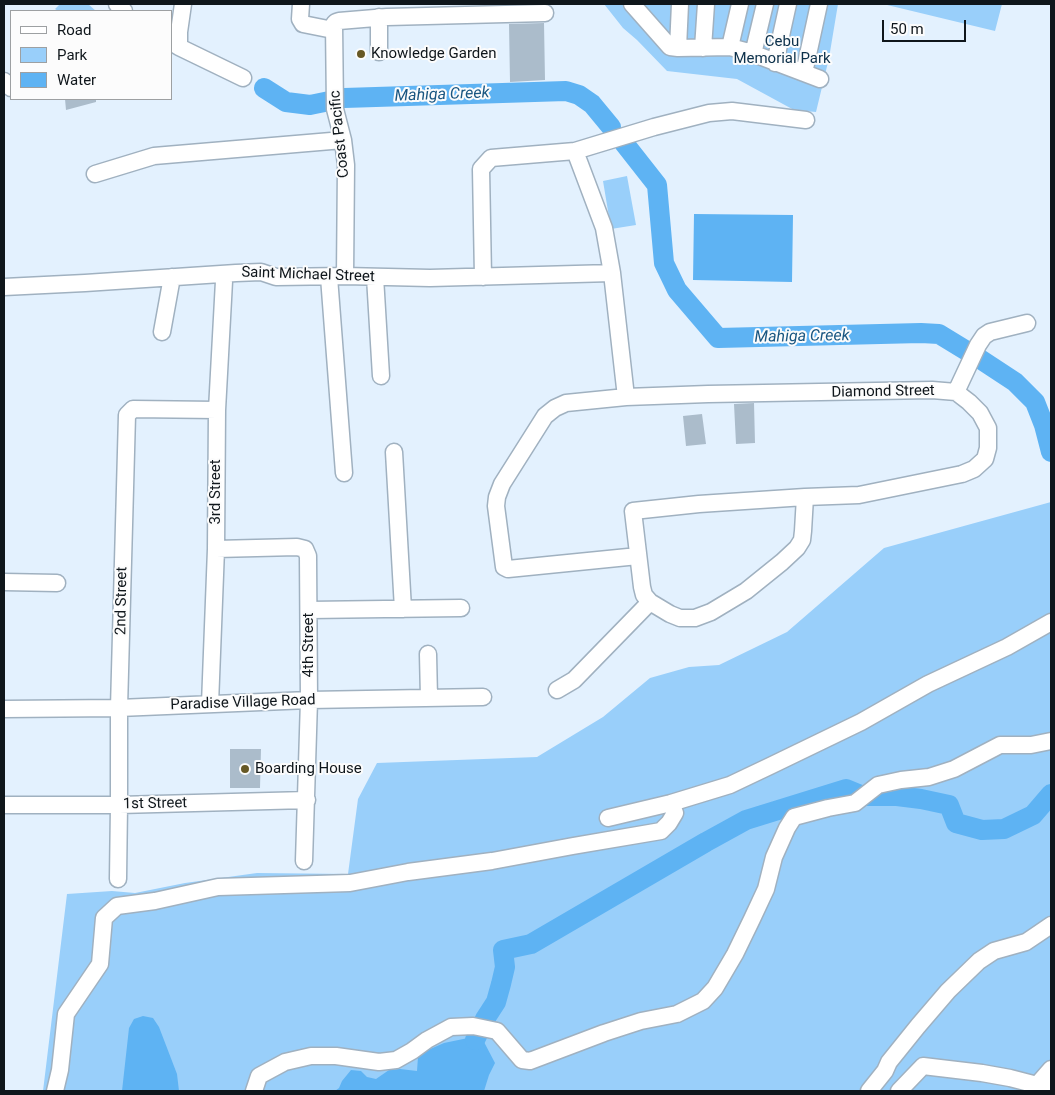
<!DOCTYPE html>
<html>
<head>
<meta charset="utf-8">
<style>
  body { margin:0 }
  #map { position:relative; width:1055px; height:1095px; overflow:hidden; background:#e3f1fe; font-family:Roboto,sans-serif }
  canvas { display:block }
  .frame { position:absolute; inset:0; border:5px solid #0f161b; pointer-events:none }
  .legend { position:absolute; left:10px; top:10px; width:162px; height:90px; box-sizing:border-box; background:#fcfcfc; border:1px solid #9da0a2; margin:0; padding:6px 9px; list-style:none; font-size:15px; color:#0f161b }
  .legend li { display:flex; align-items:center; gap:10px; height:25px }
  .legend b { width:25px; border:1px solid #9da0a2 }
  .scale { position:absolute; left:882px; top:20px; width:84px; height:22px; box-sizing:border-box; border:2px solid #0f161b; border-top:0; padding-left:6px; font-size:15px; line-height:18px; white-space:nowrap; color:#0f161b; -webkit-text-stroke:4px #fcfcfc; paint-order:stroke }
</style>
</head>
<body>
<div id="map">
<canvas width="1055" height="1095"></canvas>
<div class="frame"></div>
<ul class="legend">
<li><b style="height:6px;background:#fff"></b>Road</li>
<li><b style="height:14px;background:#99cffa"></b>Park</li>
<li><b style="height:14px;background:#5eb3f3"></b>Water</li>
</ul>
<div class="scale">50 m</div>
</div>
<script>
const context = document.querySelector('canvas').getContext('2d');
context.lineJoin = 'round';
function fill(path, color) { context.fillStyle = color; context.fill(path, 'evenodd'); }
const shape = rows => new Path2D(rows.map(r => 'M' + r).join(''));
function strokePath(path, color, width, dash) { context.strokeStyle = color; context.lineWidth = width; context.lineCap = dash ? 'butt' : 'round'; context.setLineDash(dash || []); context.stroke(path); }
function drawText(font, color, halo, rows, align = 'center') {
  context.font = font + ' Roboto,sans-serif'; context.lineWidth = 4; context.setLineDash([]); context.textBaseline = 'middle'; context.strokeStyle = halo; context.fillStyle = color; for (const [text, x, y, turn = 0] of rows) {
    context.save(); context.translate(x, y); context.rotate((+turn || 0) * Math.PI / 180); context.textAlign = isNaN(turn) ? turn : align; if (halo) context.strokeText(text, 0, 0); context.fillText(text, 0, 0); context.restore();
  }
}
const green = shape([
  [60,4,88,4,96,11,58,11,55,9],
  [604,4,838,4,829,58,816,112,794,110,737,79,667,71,637,40,623,28],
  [883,4,1002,4,995,31],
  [627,176,636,225,611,229,603,181],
  [1051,502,1051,1091,43,1091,67,894,112,891,135,893,185,883,257,873,348,874,358,799,377,763,537,757,603,717,650,678,689,667,719,665,787,632,884,548]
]);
const water = shape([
  [694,214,793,215,792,282,693,280],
  [143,1016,153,1018,159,1027,177,1074,179,1091,122,1091,129,1028,134,1019],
  [468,1038,484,1042,495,1063,489,1075,484,1091,335,1091,339,1088,342,1081,351,1070,361,1071,367,1077,376,1079,389,1070,400,1069,417,1071,418,1057,421,1053,444,1043]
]);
const river = shape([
  [264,88,286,102,310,105,344,98,566,91,579,95,592,104,611,127],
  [624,143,657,185,664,263,677,290,718,338,921,333,939,334,980,359,1015,382,1035,402,1044,425,1051,452],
  [475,1040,485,1019,496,1002,501,984,505,967,503,950,531,944,706,842,746,820,846,789,863,796,897,796,921,799,949,805,956,823,982,830,1004,829,1033,815,1051,794]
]);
const building = shape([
  [544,23,545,80,510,82,509,24],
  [65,99,96,99,96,102,66,110],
  [754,403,755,443,736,444,734,404],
  [702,414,706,444,686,446,683,416],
  [230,749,261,749,260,788,230,788]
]);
const minor = shape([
  [117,4,124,11],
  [301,4,300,19,303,24,333,30],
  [632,4,670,47,678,48,730,47,749,52,820,79],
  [379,17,379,52],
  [171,42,179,47,179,32,183,4],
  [179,47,243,78],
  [730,47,740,4],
  [678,48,680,4],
  [703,48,706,4],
  [753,54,765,4],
  [775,63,788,4],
  [804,73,819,4],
  [4,81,11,88],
  [575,151,604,228,612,273,626,397],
  [95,174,154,156,343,140],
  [345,276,346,165,343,140,335,109,334,24,336,22,339,21,387,17,545,13],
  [329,277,344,473],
  [375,277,381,376],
  [483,277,481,169,491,158,575,151,654,127,709,113,732,111,806,120],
  [4,287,85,283,236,273,261,272,276,277,345,276,430,278,612,273],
  [162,332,172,277],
  [956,392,978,345,984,336,990,332,1027,323],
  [394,452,403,609],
  [216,549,297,547,305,549,308,556,309,700,304,861],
  [638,556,508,569,504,567,496,506,497,497,502,484,545,416,555,408,566,403,626,397,708,394,932,390,956,392,969,402,980,413,988,428,988,448,985,459,974,469,962,474,859,495,805,497,699,504,633,511,642,587,644,595,650,602,670,614,680,618,695,618,711,612,746,591,782,562,797,548,802,540,803,531,805,497],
  [4,582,57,583],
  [309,610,461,608],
  [428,654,429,698],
  [557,690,574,680,650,602],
  [210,704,216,549,217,410,224,281],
  [4,709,119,708,309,700,483,697],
  [4,805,119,805,307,800],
  [608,818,671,803],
  [118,879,119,805,119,708,127,415,133,409,217,410],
  [1037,1085,1051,1069],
  [55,1091,60,1070,66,1014,100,964,104,918,117,906,155,901,218,887,350,883,408,872,492,861,573,846,661,831,669,823,675,813,671,803,730,785,770,766,861,722,928,684,1007,647,1051,622],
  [254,1091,259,1076,285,1062,311,1056,336,1056,379,1062,396,1060,412,1051,427,1040,451,1027,473,1026,497,1031,522,1060,530,1061,604,1033,641,1021,677,1014,703,1001,715,988,735,954,752,919,766,889,774,857,787,828,794,817,828,808,855,803,878,785,901,780,929,777,954,769,1000,745,1031,745,1051,741],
  [869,1091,885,1071,889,1062,918,1026,948,991,979,961,994,951,1026,942,1051,925],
  [899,1091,923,1066,982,1073,1010,1078,1037,1085,1051,1091]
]);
const markers = [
  [361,54,5,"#665825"],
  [245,769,5,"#665825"]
];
const parkNames = [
  ["Cebu",782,42],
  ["Memorial Park",782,59]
];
const poiNames = [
  ["Knowledge Garden",371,54],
  ["Boarding House",255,769]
];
const streetNames = [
  ["Coast Pacific",340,134,-96],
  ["Saint Michael Street",308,275,2],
  ["Diamond Street",883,392,-1],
  ["3rd Street",216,492,-90],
  ["2nd Street",122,601,-89],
  ["4th Street",309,645,-90],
  ["Paradise Village Road",243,703,-2],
  ["1st Street",155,804,-1]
];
const waterNames = [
  ["Mahiga Creek",442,95,-2],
  ["Mahiga Creek",802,337,-1]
];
fill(green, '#99cffa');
fill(water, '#5eb3f3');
strokePath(river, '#5eb3f3', 20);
fill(building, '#abbccb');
strokePath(minor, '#a0b1c0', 19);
strokePath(minor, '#fff', 16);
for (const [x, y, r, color] of markers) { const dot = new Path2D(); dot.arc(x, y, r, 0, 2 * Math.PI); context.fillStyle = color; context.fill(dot); strokePath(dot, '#fcfcfc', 2); }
drawText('15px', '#0c304a', '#fcfcfc', parkNames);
drawText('15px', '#0f161b', '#fcfcfc', poiNames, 'left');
drawText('15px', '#0f161b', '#fcfcfc', streetNames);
drawText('italic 16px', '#195681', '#fcfcfc', waterNames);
</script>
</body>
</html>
